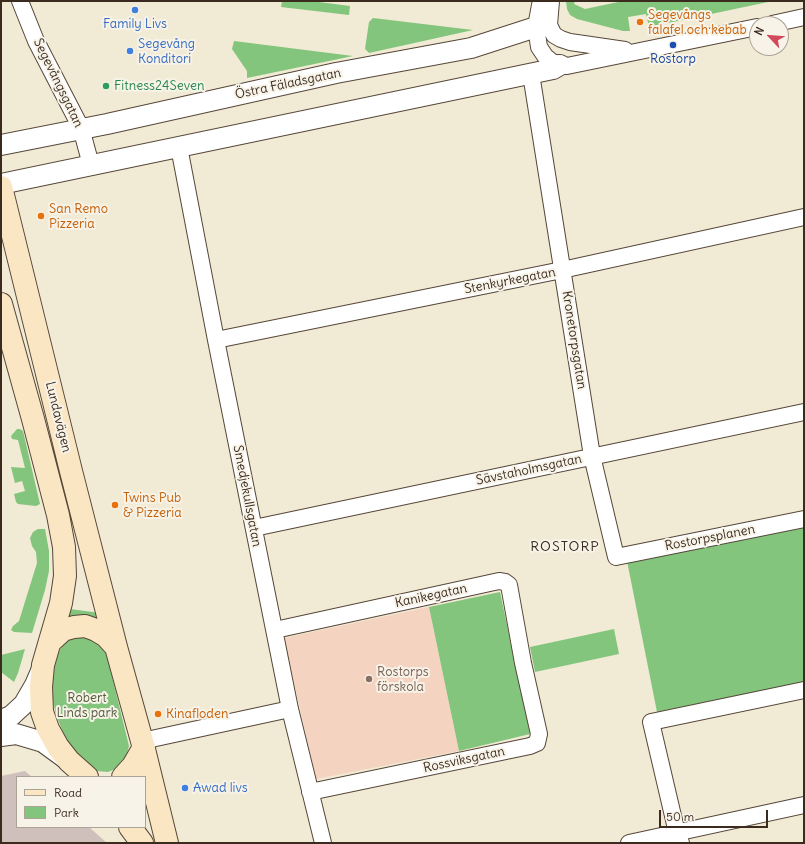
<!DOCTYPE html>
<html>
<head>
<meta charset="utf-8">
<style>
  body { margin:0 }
  #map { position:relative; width:805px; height:844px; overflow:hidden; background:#f1ead4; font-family:Delius,sans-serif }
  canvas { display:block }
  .frame { position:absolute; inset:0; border:2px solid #3b2a1e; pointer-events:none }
  .legend { position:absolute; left:16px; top:776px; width:130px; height:52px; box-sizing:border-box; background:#f7f3e8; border:1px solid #aca397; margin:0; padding:5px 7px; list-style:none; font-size:12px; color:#3b2a1e }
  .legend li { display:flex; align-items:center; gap:8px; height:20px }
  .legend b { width:20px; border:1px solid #aca397 }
  .north { position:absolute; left:749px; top:16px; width:40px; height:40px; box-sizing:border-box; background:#f7f3e8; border:1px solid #aca397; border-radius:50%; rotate:296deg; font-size:11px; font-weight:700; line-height:16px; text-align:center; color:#3b2a1e }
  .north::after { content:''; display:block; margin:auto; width:14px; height:18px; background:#d1495b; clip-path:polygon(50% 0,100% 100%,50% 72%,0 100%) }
  .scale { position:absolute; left:659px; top:810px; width:109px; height:18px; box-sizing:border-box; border:2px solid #3b2a1e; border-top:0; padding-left:5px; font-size:12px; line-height:14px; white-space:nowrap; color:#3b2a1e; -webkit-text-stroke:3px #f7f3e8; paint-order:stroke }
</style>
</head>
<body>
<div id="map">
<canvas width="805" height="844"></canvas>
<div class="frame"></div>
<ul class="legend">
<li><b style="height:5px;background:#fbe6c3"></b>Road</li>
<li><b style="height:11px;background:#83c57d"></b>Park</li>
</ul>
<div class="north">N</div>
<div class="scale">50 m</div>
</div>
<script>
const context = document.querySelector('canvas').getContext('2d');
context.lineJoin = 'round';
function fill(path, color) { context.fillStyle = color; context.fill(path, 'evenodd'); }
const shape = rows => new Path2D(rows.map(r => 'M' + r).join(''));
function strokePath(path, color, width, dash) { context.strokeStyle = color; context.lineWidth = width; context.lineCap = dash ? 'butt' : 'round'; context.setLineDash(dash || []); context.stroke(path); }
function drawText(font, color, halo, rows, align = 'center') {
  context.font = font + ' Delius,sans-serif'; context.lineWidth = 4; context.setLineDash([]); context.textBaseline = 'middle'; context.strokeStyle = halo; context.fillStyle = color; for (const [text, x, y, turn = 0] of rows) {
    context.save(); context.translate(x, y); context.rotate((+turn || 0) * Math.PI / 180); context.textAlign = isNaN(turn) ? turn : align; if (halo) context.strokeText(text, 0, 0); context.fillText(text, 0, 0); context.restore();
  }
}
const built = shape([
  [429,607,459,751,316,779,284,638]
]);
const industrial = shape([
  [25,771,32,777,17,777,17,827,89,827,107,843,1,843,1,776]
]);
const green = shape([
  [282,1,311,1,350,6,349,15,281,7],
  [566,1,575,1,574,4,585,9,623,1,773,1,649,27,646,14,628,17,630,31,623,31,577,19,570,15,567,9],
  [373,18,473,30,369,53,365,49,369,22],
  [234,41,353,56,247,78,247,71,232,49],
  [17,429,20,429,23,431,40,504,36,506,18,504,16,502,14,494,25,491,22,481,15,483,11,467,25,468,18,440,12,439,11,436],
  [804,524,804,682,657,712,627,561],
  [38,529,45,529,49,551,49,571,45,590,32,633,14,632,11,630,13,626,19,621,37,563,36,552,32,546,30,538,33,532],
  [500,592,530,734,459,751,429,607],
  [70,609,100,613,101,622,67,620],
  [614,629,619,654,535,672,530,647],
  [80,636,100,643,106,652,129,746,127,754,123,762,118,768,108,772,97,771,91,768,79,757,66,739,56,715,52,696,52,680,57,655,63,645,71,639],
  [25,649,18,673,14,682,1,672,1,655]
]);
const minor = shape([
  [20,1,36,41,81,128,91,165],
  [542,1,540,5,536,27,539,47,545,56,552,62,567,66,757,27],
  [772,24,804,17],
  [549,25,551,1],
  [536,27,549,25,554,35,561,39,570,42,625,50],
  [531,74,592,456,616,557,804,519],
  [179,147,216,340,290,709,323,843],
  [216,340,562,270,804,217],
  [254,528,804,412],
  [275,630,499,581,505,582,509,585,523,663,539,734,537,743,530,746,310,792],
  [142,741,290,709],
  [629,843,804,805],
  [681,843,677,833,651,722,804,690]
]);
const tertiary = shape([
  [1,145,107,124,336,73,471,48,536,27],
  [1,184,553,69,560,65],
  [1,720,11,716,24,704,35,685,42,669],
  [1,736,16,734,43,742,65,758]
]);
const secondary = shape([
  [1,187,71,471,116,647,142,741,167,843],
  [1,304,33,419,58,515,64,547,65,576,61,603,43,665,41,687,42,712,48,729,58,747,69,761,87,777],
  [50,642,63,630,74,627,85,626,96,630,106,636,116,647],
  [123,777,133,766,144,747],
  [130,827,142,843]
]);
const markers = [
  [135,10,4,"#3f7fe0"],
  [640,22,4,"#e8710a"],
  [673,45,4,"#1a4fb4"],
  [130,51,4,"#3f7fe0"],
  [106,86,4,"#2e9e5b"],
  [41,216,4,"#e8710a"],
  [115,505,4,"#e8710a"],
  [369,679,4,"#8d6e63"],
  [158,714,4,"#e8710a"],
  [185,788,4,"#3f7fe0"]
];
const foodNames = [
  ["Segevångs",648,15],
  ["falafel och kebab",648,30],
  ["San Remo",49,209],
  ["Pizzeria",49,224],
  ["Twins Pub",123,498],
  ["& Pizzeria",123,513],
  ["Kinafloden",166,714]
];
const shopNames = [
  ["Family Livs",135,24,"center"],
  ["Segevång",138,44],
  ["Konditori",138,59],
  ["Awad livs",193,788]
];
const transitNames = [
  ["Rostorp",673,59]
];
const streetNames = [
  ["Segevångsgatan",58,83,64],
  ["Östra Fäladsgatan",288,84,-12],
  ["Stenkyrkegatan",510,281,-11],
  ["Kronetorpsgatan",574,340,81],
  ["Lundavägen",58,417,76],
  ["Sävstaholmsgatan",529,470,-12],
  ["Smedjekullsgatan",247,496,79],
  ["Rostorpsplanen",710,538,-11],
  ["Kanikegatan",431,596,-12],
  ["Rossviksgatan",464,760,-12]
];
const leisureNames = [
  ["Fitness24Seven",114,86]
];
const educationNames = [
  ["Rostorps",377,672],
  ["förskola",377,687]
];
const parkNames = [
  ["Robert",87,698],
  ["Linds park",87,713]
];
const neighbourhoodNames = [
  ["ROSTORP",565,547]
];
fill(built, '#f4d3c0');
fill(industrial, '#d0c0bc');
fill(green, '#83c57d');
strokePath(minor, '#564739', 18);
strokePath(tertiary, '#564739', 22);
strokePath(secondary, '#564739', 24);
strokePath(minor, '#fff', 16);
strokePath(tertiary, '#fff', 20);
strokePath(secondary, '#fbe6c3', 22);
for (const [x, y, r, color] of markers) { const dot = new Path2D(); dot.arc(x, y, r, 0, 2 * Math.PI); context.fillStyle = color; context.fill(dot); strokePath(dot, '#f7f3e8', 1.5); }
drawText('13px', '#c56008', '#f7f3e8', foodNames, 'left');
drawText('13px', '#366cbe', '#f7f3e8', shopNames, 'left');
drawText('13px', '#164399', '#f7f3e8', transitNames);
drawText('13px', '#3b2a1e', '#f7f3e8', streetNames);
drawText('13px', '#27864d', '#f7f3e8', leisureNames, 'left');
drawText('13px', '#785e54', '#f7f3e8', educationNames, 'left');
drawText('13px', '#51583a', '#f7f3e8', parkNames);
context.letterSpacing = '1px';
drawText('14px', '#3b2a1e', '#f7f3e8', neighbourhoodNames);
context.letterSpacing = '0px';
</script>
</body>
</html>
